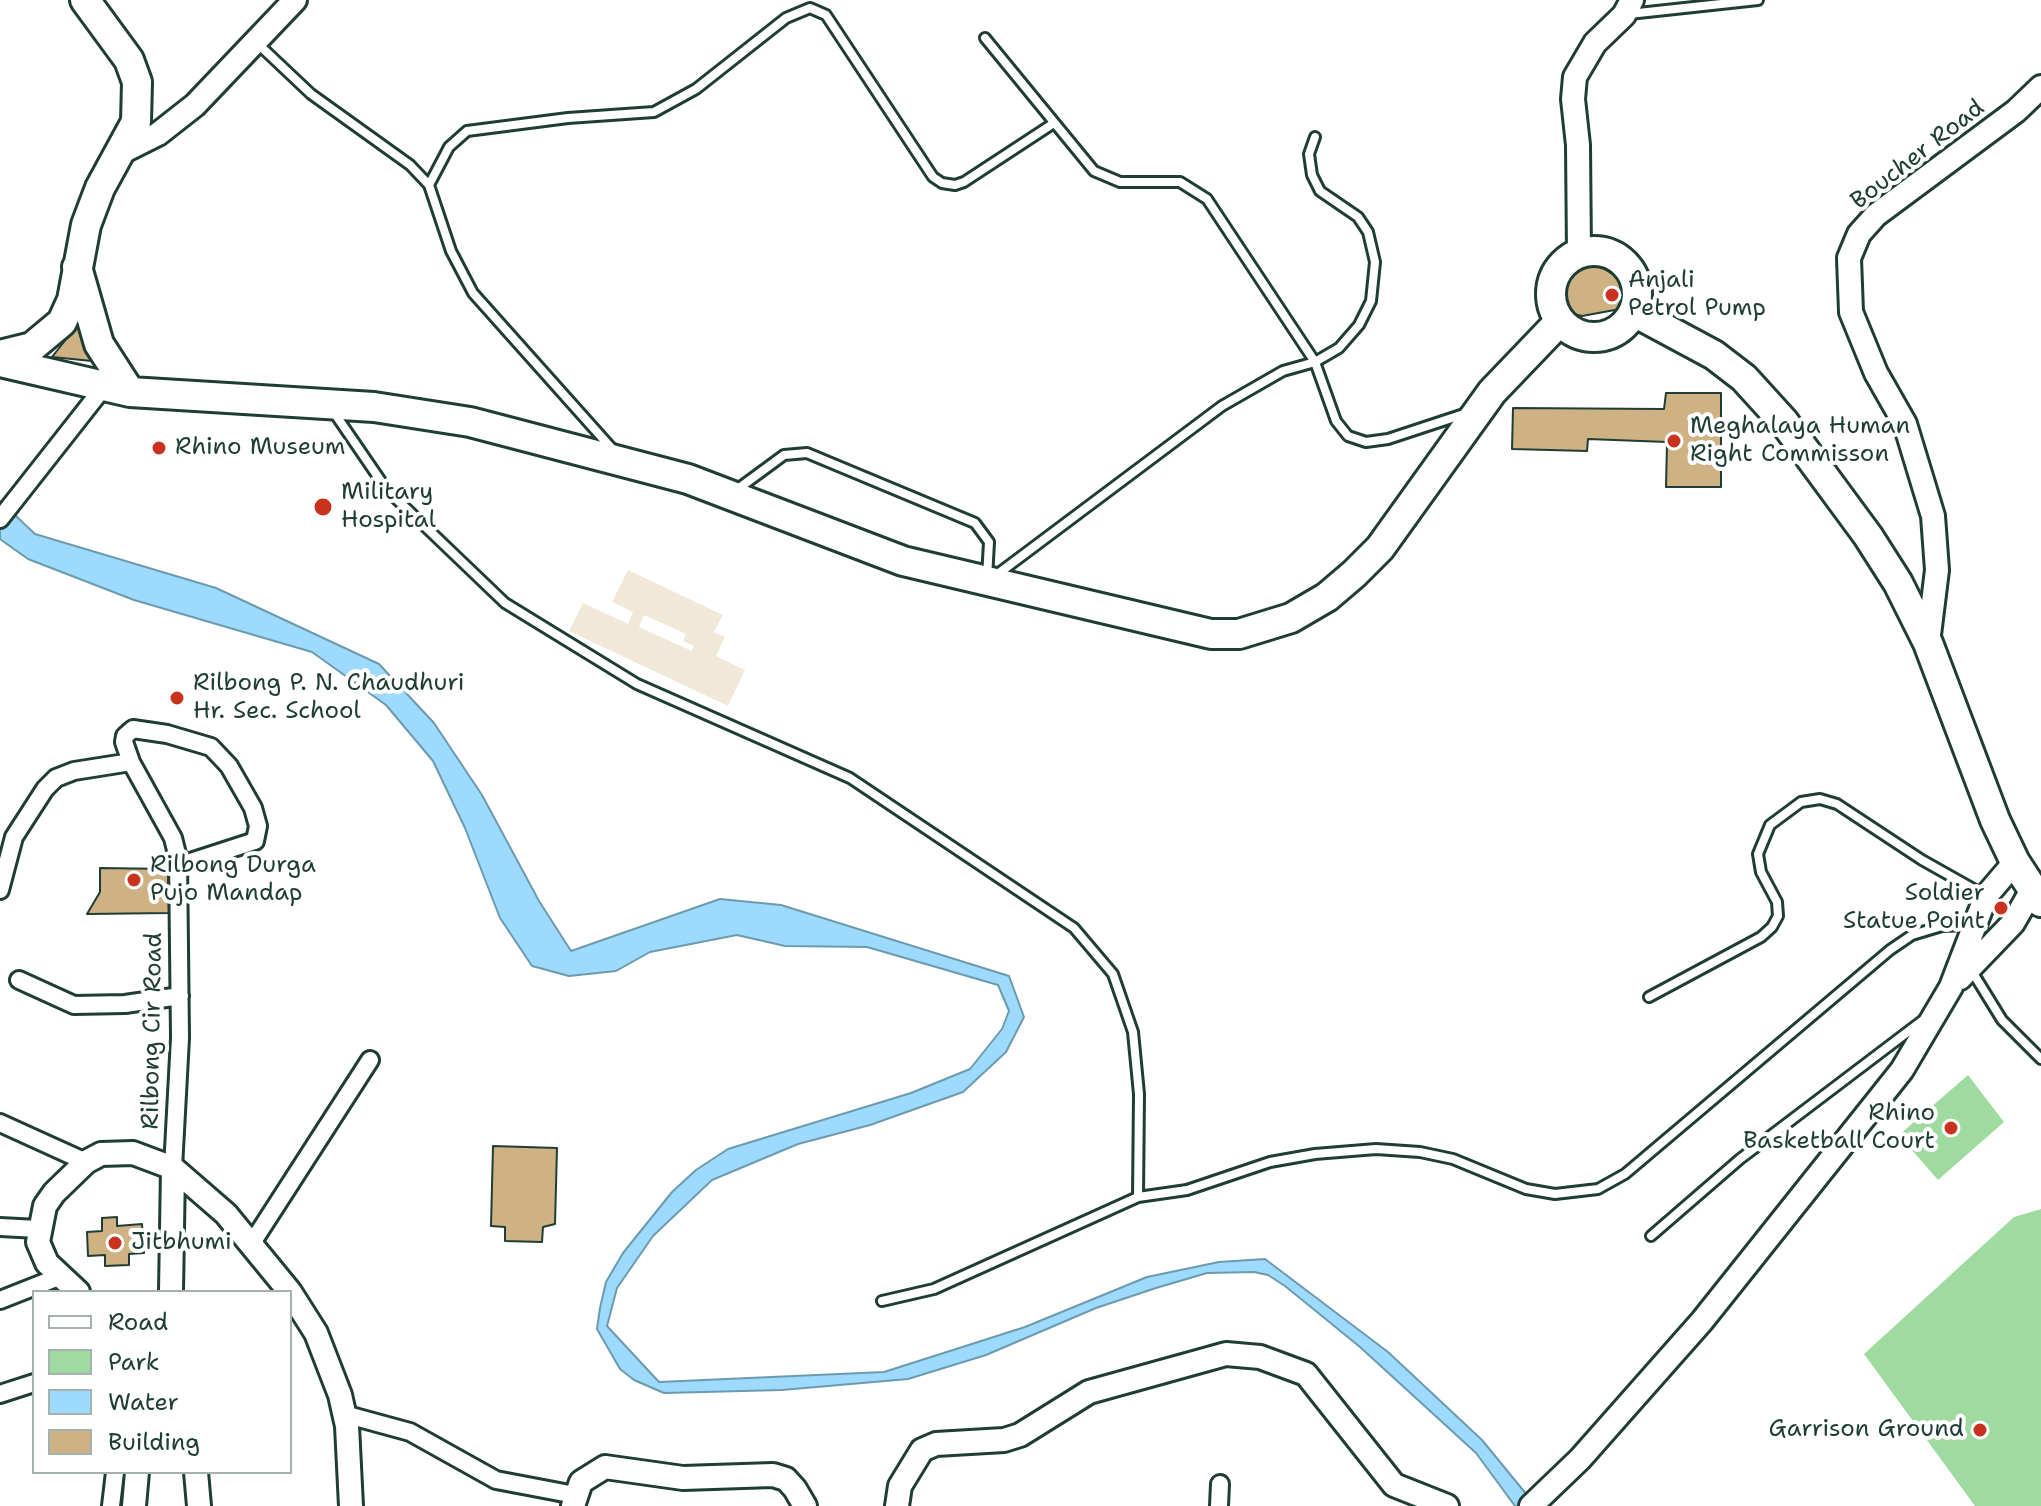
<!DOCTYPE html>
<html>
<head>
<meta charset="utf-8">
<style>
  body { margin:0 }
  #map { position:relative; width:2041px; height:1506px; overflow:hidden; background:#fff; font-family:"Shantell Sans",sans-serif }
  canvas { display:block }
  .legend { position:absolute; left:32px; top:1290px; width:260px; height:184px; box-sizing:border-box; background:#fff; border:2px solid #a5b1ae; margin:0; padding:10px 14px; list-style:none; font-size:24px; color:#1f3d34 }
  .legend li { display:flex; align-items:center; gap:16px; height:40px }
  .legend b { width:40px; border:2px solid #a5b1ae }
</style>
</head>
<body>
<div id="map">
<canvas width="2041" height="1506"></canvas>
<ul class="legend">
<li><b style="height:10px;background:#fff"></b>Road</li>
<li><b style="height:22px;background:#9fdaa0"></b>Park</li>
<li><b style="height:22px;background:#9ddafe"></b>Water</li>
<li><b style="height:22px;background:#cfb284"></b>Building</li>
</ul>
</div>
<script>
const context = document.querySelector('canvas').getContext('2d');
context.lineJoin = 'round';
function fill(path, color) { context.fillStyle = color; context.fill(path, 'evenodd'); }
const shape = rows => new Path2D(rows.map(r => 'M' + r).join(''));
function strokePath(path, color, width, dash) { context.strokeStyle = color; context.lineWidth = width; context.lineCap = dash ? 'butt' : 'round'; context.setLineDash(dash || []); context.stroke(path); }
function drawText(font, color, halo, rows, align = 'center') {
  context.font = font + ' "Shantell Sans",sans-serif'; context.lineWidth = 8; context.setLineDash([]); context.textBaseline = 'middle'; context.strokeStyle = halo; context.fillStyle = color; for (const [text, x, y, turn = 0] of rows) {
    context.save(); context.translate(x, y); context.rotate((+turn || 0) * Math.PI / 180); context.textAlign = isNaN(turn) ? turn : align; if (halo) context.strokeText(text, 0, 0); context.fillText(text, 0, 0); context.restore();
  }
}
const built = shape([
  [628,570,723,615,714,632,725,637,716,656,745,670,728,706,569,631,583,603,628,624,633,612,612,602],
  [644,615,686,634,683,641,694,646,692,651,639,627]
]);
const green = shape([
  [1968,1075,2004,1122,1938,1180,1899,1135],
  [2041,1209,2041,1506,1975,1506,1864,1354,2014,1217]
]);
const water = shape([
  [0,501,35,534,216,588,379,664,434,723,482,795,539,901,571,951,720,899,781,905,1009,976,1024,1017,1006,1052,963,1092,870,1125,798,1144,712,1180,653,1236,617,1288,607,1326,659,1382,884,1372,1025,1327,1147,1277,1219,1262,1265,1259,1388,1352,1482,1440,1536,1506,1515,1506,1476,1453,1360,1347,1285,1286,1268,1275,1254,1272,1207,1273,1156,1288,1096,1308,986,1355,908,1379,782,1390,664,1393,634,1380,620,1369,597,1329,600,1308,606,1282,623,1253,672,1192,696,1170,728,1149,911,1093,970,1069,1002,1029,1009,1011,998,985,867,947,785,946,737,935,650,952,616,971,569,976,532,966,500,918,465,828,433,761,386,705,312,652,134,600,28,559,0,539,0,501]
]);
const building = shape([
  [1576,259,1588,259,1613,274,1635,298,1631,307,1582,316,1565,312,1557,304,1559,286,1576,259],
  [82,323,102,362,52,357,67,338,82,323],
  [1666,393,1721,393,1721,487,1666,487,1667,442,1588,439,1587,451,1512,449,1513,408,1664,409,1666,393],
  [100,868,168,869,169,913,87,914,100,892,100,868],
  [493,1146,557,1148,555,1224,543,1227,542,1242,505,1241,505,1227,491,1226,493,1146],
  [117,1217,117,1226,142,1224,144,1253,129,1254,129,1265,105,1266,105,1255,88,1256,87,1232,102,1231,102,1218,117,1217]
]);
const service = shape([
  [1629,14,1758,0],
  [985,38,1094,171,1120,182,1180,182,1207,199,1315,362,1336,421,1348,436,1366,442,1388,439,1467,413],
  [257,43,311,94,410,165,429,185,451,251,473,293,614,451],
  [429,185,449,147,467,131,568,118,654,112,696,89,786,18,810,8,826,15,933,177,942,183,955,185,964,182,1054,123],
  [333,411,387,490,505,603,637,684,850,778,1074,928,1113,974,1133,1032,1139,1094,1138,1197],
  [735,491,784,455,807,453,975,523,989,542,987,578],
  [995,576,1222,406,1283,371,1315,362,1339,348,1359,325,1371,301,1375,262,1368,232,1358,217,1320,191,1312,175,1309,154,1315,137],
  [1970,968,2002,1020,2041,1059],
  [1649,997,1761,937,1772,927,1778,916,1777,902,1761,872,1758,854,1770,825,1801,802,1820,799,1837,804,1922,860,1986,896],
  [1651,1236,1740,1159,1922,1021],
  [882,1301,934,1289,1138,1197,1187,1190,1270,1162,1315,1154,1376,1149,1420,1152,1453,1159,1526,1189,1555,1194,1598,1189,1625,1174,1890,950,1912,935,1942,926,1970,925]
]);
const minor = shape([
  [0,519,103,388],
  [131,762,173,838,178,858,180,1038,173,1168],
  [0,890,14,837,45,789,56,778,74,771,131,762,124,742,125,736,133,729,167,734,211,747,229,766,253,808,258,826,255,841,178,866],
  [19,980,74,1005,125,1004,180,996],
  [0,1123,86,1162],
  [0,1227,38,1229],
  [252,1243,370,1060],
  [0,1300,61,1276],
  [0,1394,34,1383],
  [344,1414,410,1432,496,1480,575,1495],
  [111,1506,115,1472],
  [1219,1506,1220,1484]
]);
const tertiary = shape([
  [120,153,158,134,195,105,295,0],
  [1579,254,1578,145,1573,99,1575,77,1595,43,1624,15,1632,0],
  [1928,643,1937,570,1933,516,1905,424,1876,373,1851,312,1849,258,1859,234,1876,215,2016,111,2041,87],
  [1960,978,2013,923,2032,890],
  [78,1292,47,1263,38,1242,45,1206,54,1193,86,1162,101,1154,133,1153,173,1168],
  [171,1292,173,1168,226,1214,290,1292],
  [290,1292,316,1333,340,1395,347,1426,351,1506],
  [196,1472,199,1506],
  [134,1506,137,1472],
  [573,1506,581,1482,605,1467,683,1478,773,1475,786,1479,795,1489,805,1506],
  [897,1506,900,1486,922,1450,936,1444,1004,1440,1020,1435,1089,1392,1226,1354,1260,1357,1306,1374,1394,1485,1447,1506],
  [1531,1506,1580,1459,1702,1321,1902,1070,1951,987,1986,896,2015,862]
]);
const trunk = shape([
  '1551 294a43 43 0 1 1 86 0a43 43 0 1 1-86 0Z',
  [77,267,99,344,130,392,374,407,470,422,688,479,903,561,1211,634,1239,634,1291,618,1327,597,1354,574,1380,548,1492,392,1560,321],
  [1634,312,1714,355,1744,378,1784,422,1868,536,1898,583,1928,643,1995,820,2015,862,2041,902],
  [0,355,32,347,62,322,72,300,86,225,100,188,136,122,137,82,129,60,85,0],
  [0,362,130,392]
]);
const markers = [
  [1612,295,8,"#c8321e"],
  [1674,441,8,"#c8321e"],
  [159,448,8,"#c8321e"],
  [323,507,10,"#c8321e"],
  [177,698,8,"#c8321e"],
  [134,880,8,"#c8321e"],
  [2001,908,8,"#c8321e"],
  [1951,1128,8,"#c8321e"],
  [115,1243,8,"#c8321e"],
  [1980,1430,8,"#c8321e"]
];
const streetNames = [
  ["Boucher Road",1918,155,-38],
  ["Rilbong Cir Road",153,1031,-89]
];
const poiNames = [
  ["Anjali",1628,281],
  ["Petrol Pump",1628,309],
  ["Meghalaya Human",1690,427],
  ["Right Commisson",1690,455],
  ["Rhino Museum",175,448],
  ["Military",341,493],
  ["Hospital",341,521],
  ["Rilbong P. N. Chaudhuri",193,684],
  ["Hr. Sec. School",193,712],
  ["Rilbong Durga",150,866],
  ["Pujo Mandap",150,894],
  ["Soldier",1985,894,"right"],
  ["Statue Point",1985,922,"right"],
  ["Rhino",1935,1114,"right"],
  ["Basketball Court",1935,1142,"right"],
  ["Jitbhumi",131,1243],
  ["Garrison Ground",1964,1430,"right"]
];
fill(built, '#f1e8da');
fill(green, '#9fdaa0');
fill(water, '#9ddafe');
strokePath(water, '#6b9bad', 2);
fill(building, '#cfb284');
strokePath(building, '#1f3d34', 2);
strokePath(service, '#1f3d34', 14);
strokePath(minor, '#1f3d34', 22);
strokePath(tertiary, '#1f3d34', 28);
strokePath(trunk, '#1f3d34', 34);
strokePath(service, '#fff', 8);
strokePath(minor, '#fff', 16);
strokePath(tertiary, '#fff', 22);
strokePath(trunk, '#fff', 28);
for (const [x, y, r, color] of markers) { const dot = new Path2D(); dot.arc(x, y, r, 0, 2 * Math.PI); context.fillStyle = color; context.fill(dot); strokePath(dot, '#fff', 3); }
drawText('24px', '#1f3d34', '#fff', streetNames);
drawText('24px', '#1f3d34', '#fff', poiNames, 'left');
</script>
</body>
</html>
